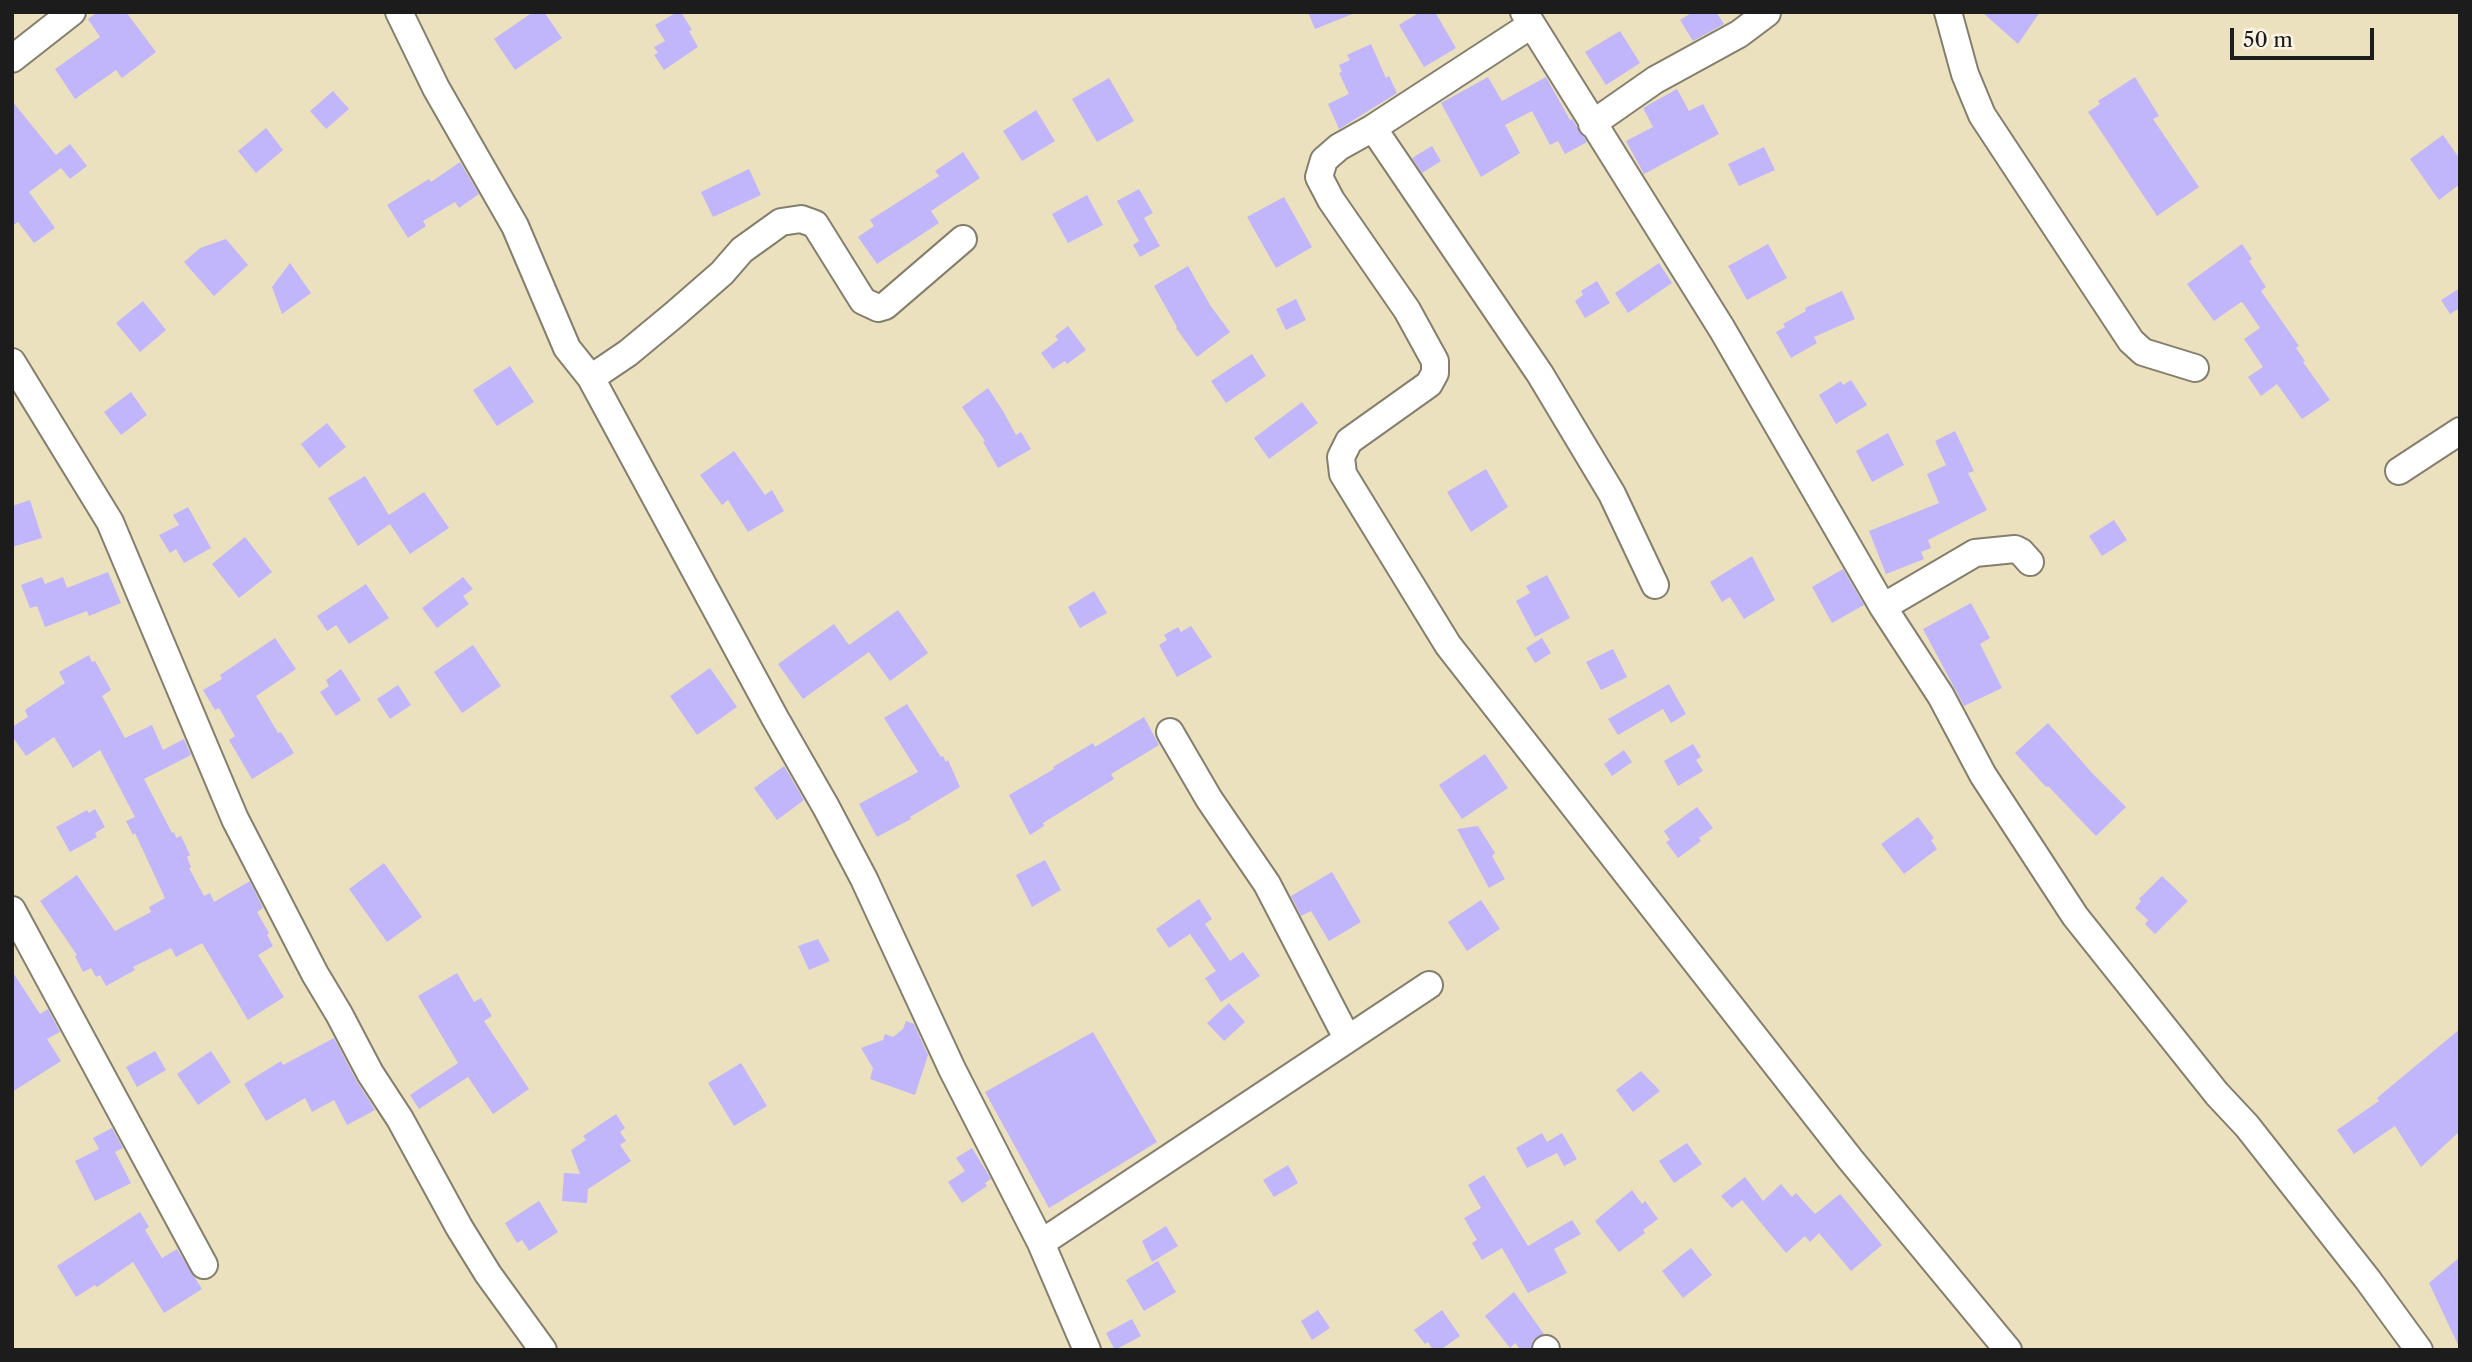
<!DOCTYPE html>
<html>
<head>
<meta charset="utf-8">
<style>
  body { margin:0 }
  #map { position:relative; width:2472px; height:1362px; overflow:hidden; background:#ebe1be; font-family:"Libre Caslon Text",serif }
  canvas { display:block }
  .frame { position:absolute; inset:0; border:14px solid #1c1c1c; pointer-events:none }
  .scale { position:absolute; left:2230px; top:28px; width:144px; height:32px; box-sizing:border-box; border:4px solid #1c1c1c; border-top:0; padding-left:9px; font-size:21px; line-height:24px; white-space:nowrap; color:#1c1c1c; -webkit-text-stroke:5px #fcf5e5; paint-order:stroke }
</style>
</head>
<body>
<div id="map">
<canvas width="2472" height="1362"></canvas>
<div class="frame"></div>
<div class="scale">50 m</div>
</div>
<script>
const context = document.querySelector('canvas').getContext('2d');
context.lineJoin = 'round';
function fill(path, color) { context.fillStyle = color; context.fill(path, 'evenodd'); }
const shape = rows => new Path2D(rows.map(r => 'M' + r).join(''));
function strokePath(path, color, width, dash) { context.strokeStyle = color; context.lineWidth = width; context.lineCap = dash ? 'butt' : 'round'; context.setLineDash(dash || []); context.stroke(path); }
const building = shape([
  [98,12,126,12,156,52,122,78,116,70,75,99,55,69,100,37,88,19],
  [533,12,544,12,562,38,515,70,494,39],
  [677,12,681,12,692,30,689,31,698,47,664,70,654,55,658,53,654,47,665,41,655,25],
  [1308,12,1355,12,1355,13,1315,29],
  [1420,12,1435,12,1456,48,1424,67,1399,25],
  [1693,12,1716,12,1724,24,1693,41,1680,20],
  [1982,12,2040,12,2018,44],
  [1620,31,1640,63,1606,85,1585,52],
  [1371,44,1386,78,1389,76,1397,93,1339,129,1328,104,1349,94,1339,73,1342,72,1339,65,1350,60,1347,55],
  [1488,77,1502,101,1546,77,1570,120,1572,119,1587,142,1565,154,1558,141,1550,145,1532,111,1505,125,1520,153,1481,177,1441,103],
  [2135,77,2159,116,2153,119,2199,187,2157,216,2088,112,2100,104,2098,101],
  [1109,78,1134,121,1097,142,1072,99],
  [1677,89,1689,111,1703,104,1719,134,1644,174,1626,141,1653,127,1643,108],
  [333,91,349,109,326,129,310,111],
  [12,101,56,155,70,144,87,166,70,179,61,168,29,192,55,228,34,243,18,222,12,226],
  [1036,110,1055,141,1022,161,1003,131],
  [266,128,283,150,256,173,238,151],
  [2443,135,2460,159,2460,184,2439,200,2410,159],
  [1432,146,1441,161,1422,173,1412,158],
  [1764,147,1775,170,1739,186,1728,164],
  [963,152,980,178,931,211,939,223,877,264,858,237,874,226,870,220,939,176,935,171],
  [460,162,479,194,459,208,455,202,423,221,426,226,408,238,387,205,429,179,431,182],
  [749,169,761,195,713,217,701,192],
  [1139,189,1153,213,1144,218,1160,246,1140,257,1133,245,1139,241,1117,201],
  [1087,195,1103,225,1068,243,1052,214],
  [1284,197,1312,247,1276,268,1247,217],
  [226,239,248,265,214,296,184,262,200,248],
  [1768,244,1787,278,1747,300,1728,266],
  [2242,244,2252,259,2249,261,2266,287,2261,291,2299,346,2296,348,2305,361,2303,362,2330,400,2302,419,2277,384,2261,396,2248,377,2263,367,2244,339,2260,328,2243,303,2241,302,2214,321,2187,284],
  [290,263,311,293,282,314,272,287],
  [1659,263,1672,283,1628,313,1615,293],
  [1188,266,1210,305,1230,332,1197,357,1176,328,1177,327,1154,286],
  [1597,281,1610,303,1585,318,1575,301,1583,295,1581,291],
  [2460,288,2460,308,2450,314,2441,300],
  [1842,291,1855,319,1814,337,1817,343,1791,358,1776,332,1785,327,1783,324,1806,311,1805,308],
  [1296,299,1306,320,1286,330,1276,309],
  [143,301,166,330,140,352,116,323],
  [1068,326,1086,350,1067,364,1065,361,1053,369,1041,353,1058,340,1055,336],
  [1252,354,1266,376,1226,403,1211,381],
  [510,366,534,402,497,426,473,390],
  [1851,380,1867,405,1836,424,1819,395,1841,381,1843,385],
  [988,388,1003,411,1016,435,1021,432,1031,449,998,468,983,442,985,441,962,407],
  [131,392,147,415,121,435,104,412],
  [1302,402,1318,423,1269,459,1254,438],
  [327,423,346,447,319,468,301,444],
  [1955,431,1974,471,1968,473,1987,510,1928,540,1931,548,1921,552,1924,559,1886,574,1869,531,1939,503,1927,474,1946,465,1935,441],
  [1888,433,1904,465,1872,482,1856,451],
  [734,451,765,495,772,490,784,511,748,532,728,500,722,505,700,475],
  [1486,469,1508,507,1471,532,1447,492],
  [365,476,389,515,424,492,449,528,410,554,390,524,358,546,328,498],
  [30,500,42,538,12,547,12,506],
  [188,507,211,548,184,563,176,549,170,553,159,535,179,525,173,515],
  [2114,520,2127,540,2102,556,2089,536],
  [245,537,272,572,239,598,212,564],
  [1752,556,1775,600,1744,619,1730,597,1722,602,1710,582],
  [1843,569,1864,605,1832,623,1812,587],
  [108,572,121,603,89,616,87,611,45,627,37,606,30,608,21,585,42,577,45,584,63,577,67,588],
  [1547,575,1570,618,1535,637,1516,601,1530,593,1526,586],
  [463,577,473,589,463,596,469,604,437,628,422,608],
  [366,584,389,618,349,644,336,625,327,631,317,616],
  [1094,591,1107,613,1080,628,1068,607],
  [1971,603,1990,638,1980,644,2002,688,1964,706,1923,629],
  [898,610,928,653,890,681,869,652,803,699,778,664,834,624,849,645],
  [1191,626,1212,657,1177,677,1159,645,1167,640,1164,635,1178,627,1181,632],
  [275,638,296,669,256,696,278,733,281,732,294,753,252,779,229,740,235,736,219,708,215,710,203,690,222,679,220,675],
  [1542,638,1551,653,1535,663,1526,648],
  [473,645,501,686,462,713,434,672],
  [1613,649,1627,677,1601,690,1586,662],
  [89,655,92,662,95,661,111,690,102,696,125,738,152,725,163,750,184,739,191,755,144,779,172,833,174,832,176,838,181,836,190,855,187,857,191,867,189,868,204,896,210,893,214,902,250,881,263,908,257,912,269,933,267,935,273,946,258,955,284,997,248,1020,202,943,176,957,171,948,133,967,135,970,106,986,100,975,96,977,91,968,83,972,75,956,77,955,40,901,77,875,115,931,151,912,149,907,165,898,135,833,133,835,126,821,135,817,100,750,73,768,54,737,26,756,12,736,12,727,28,717,25,710,65,683,59,672],
  [710,668,737,707,697,735,670,696],
  [341,669,361,700,336,716,320,692,329,686,326,680],
  [1669,684,1686,714,1671,723,1663,709,1618,735,1608,719],
  [398,685,411,705,390,719,377,699],
  [907,704,941,757,943,756,946,762,948,760,960,787,910,817,911,819,877,837,859,804,918,772,884,718],
  [1144,717,1159,745,1111,774,1114,779,1043,823,1044,826,1030,835,1009,795,1054,769,1053,767,1093,743,1095,747],
  [2048,723,2093,774,2126,807,2096,836,2048,786,2046,787,2015,753],
  [1693,744,1701,757,1696,760,1703,771,1678,786,1664,761],
  [1624,750,1632,762,1612,776,1604,764],
  [1485,754,1508,788,1462,819,1439,785],
  [784,766,804,800,777,820,754,788],
  [1697,807,1713,828,1699,838,1701,841,1678,858,1666,842,1670,840,1664,831],
  [95,809,105,827,95,833,97,837,70,852,56,827,87,810,89,813],
  [1918,817,1934,838,1931,840,1937,849,1904,874,1881,844],
  [1478,826,1495,853,1492,856,1505,879,1489,888,1457,829],
  [1045,860,1061,890,1032,907,1016,875],
  [384,863,422,917,387,942,349,889],
  [1332,872,1361,922,1329,941,1311,911,1301,916,1291,896],
  [2162,876,2188,901,2155,934,2145,924,2148,920,2135,908,2141,901,2139,899],
  [1199,899,1212,919,1205,924,1230,961,1243,952,1260,976,1221,1002,1205,978,1216,971,1190,934,1169,948,1156,929],
  [1481,900,1500,929,1467,951,1448,922],
  [818,939,830,961,809,970,798,946],
  [12,971,40,1014,48,1009,60,1032,47,1039,61,1061,12,1092],
  [457,973,474,1002,481,998,492,1016,484,1021,529,1089,493,1114,468,1077,419,1109,410,1095,458,1063,418,996],
  [1229,1003,1245,1022,1224,1041,1207,1023],
  [906,1021,914,1024,928,1055,915,1095,870,1079,873,1068,861,1048,883,1040,885,1034,893,1037,903,1029],
  [2460,1029,2460,1131,2421,1167,2395,1126,2354,1154,2337,1130,2379,1101,2377,1098],
  [1093,1032,1157,1142,1049,1208,985,1092],
  [334,1038,356,1080,375,1110,347,1125,334,1100,312,1112,305,1098,266,1121,244,1084,281,1061,283,1065],
  [155,1051,166,1070,137,1087,126,1067],
  [211,1051,231,1082,198,1105,177,1074],
  [741,1063,767,1106,734,1126,708,1083],
  [1641,1071,1660,1091,1633,1112,1616,1090],
  [616,1114,625,1128,620,1132,626,1141,620,1145,631,1161,588,1189,587,1203,562,1201,564,1173,580,1174,571,1150,586,1140,583,1136],
  [112,1128,123,1148,115,1152,131,1183,95,1201,75,1161,99,1149,93,1138],
  [1542,1133,1547,1142,1562,1133,1577,1159,1564,1166,1557,1153,1527,1168,1516,1148],
  [1687,1143,1702,1164,1674,1183,1659,1161],
  [972,1148,991,1179,985,1183,987,1186,962,1203,948,1182,965,1171,956,1158],
  [1288,1165,1298,1183,1274,1197,1263,1180],
  [1484,1175,1528,1246,1572,1220,1581,1234,1554,1249,1567,1273,1528,1293,1502,1248,1482,1260,1472,1243,1477,1240,1464,1218,1481,1208,1468,1185],
  [1745,1177,1763,1201,1781,1184,1792,1197,1796,1193,1815,1214,1840,1194,1882,1245,1851,1271,1819,1233,1810,1242,1805,1236,1786,1253,1742,1200,1732,1208,1721,1196],
  [1632,1190,1642,1204,1645,1201,1658,1219,1643,1230,1645,1233,1619,1252,1595,1221],
  [539,1201,558,1232,529,1251,522,1240,517,1243,505,1223],
  [140,1212,149,1227,145,1230,162,1258,177,1249,202,1289,164,1313,133,1262,97,1287,95,1285,76,1297,57,1266],
  [1166,1226,1178,1246,1152,1262,1142,1241],
  [1691,1248,1712,1275,1683,1298,1662,1271],
  [2460,1257,2460,1349,2429,1283],
  [1158,1261,1176,1292,1144,1311,1126,1280],
  [1514,1292,1544,1334,1533,1341,1530,1350,1521,1350,1515,1343,1510,1348,1485,1316],
  [1318,1310,1330,1328,1312,1340,1301,1321],
  [1442,1310,1460,1336,1440,1350,1433,1350,1428,1342,1425,1344,1414,1330],
  [1132,1319,1141,1336,1115,1350,1106,1333]
]);
const minor = shape([
  [399,12,436,88,515,226,567,348,591,378,775,718,826,807,864,879,952,1069,1041,1243,1087,1350],
  [1524,12,1722,329,1883,607,1941,696,1983,775,2075,916,2217,1094,2247,1126,2368,1280,2419,1350],
  [1948,12,1965,74,1982,115,2131,341,2143,352,2195,368],
  [1531,25,1373,128,1339,147,1324,160,1319,177,1331,200,1407,310,1435,361,1435,373,1429,384,1349,441,1341,457,1343,474,1448,645,1850,1159,2008,1350],
  [12,59,72,12],
  [1592,124,1655,80,1739,34,1767,13],
  [1373,128,1540,374,1612,494,1655,585],
  [12,362,110,522,235,819,315,974,339,1014,370,1073,400,1119,459,1227,488,1274,543,1350],
  [591,378,628,353,675,314,722,273,742,250,781,222,801,219,815,224,863,301,878,308,885,306,963,239],
  [2399,471,2460,431],
  [1883,607,1975,553,2015,549,2021,552,2030,562],
  [1170,732,1209,799,1267,884,1347,1038],
  [12,910,204,1265],
  [1041,1243,1429,985],
  [1546,1350,1546,1349]
]);
fill(building, '#c1b5fc');
strokePath(minor, '#847e6d', 30);
strokePath(minor, '#fff', 26);
</script>
</body>
</html>
